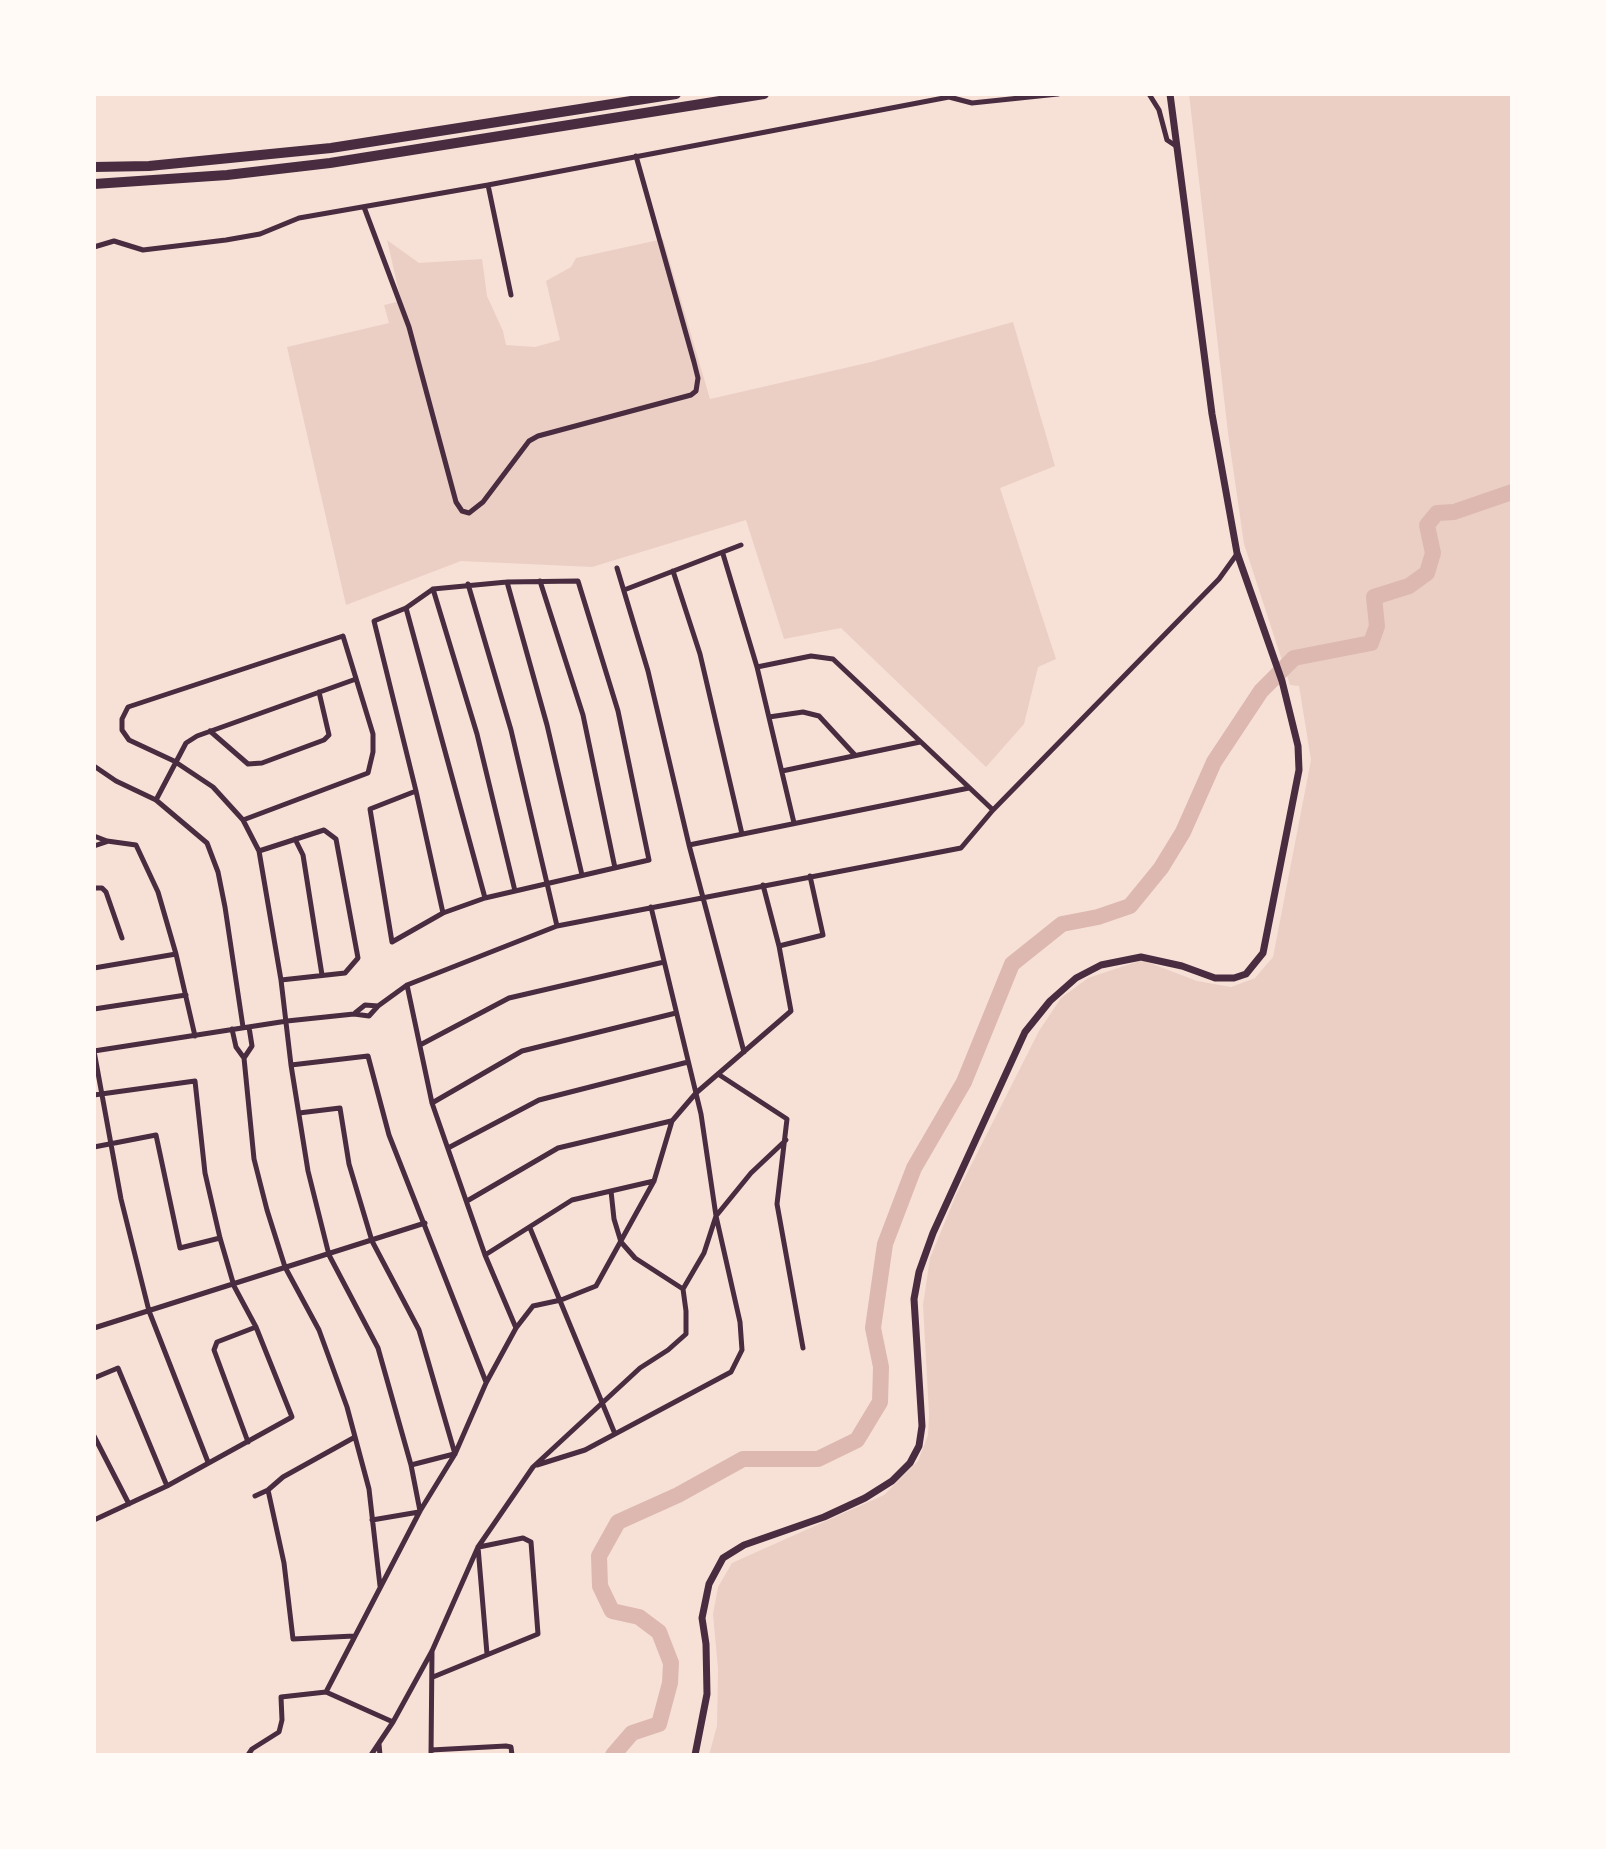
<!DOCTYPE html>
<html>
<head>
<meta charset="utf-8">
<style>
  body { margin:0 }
  #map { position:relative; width:1606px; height:1849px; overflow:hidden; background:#f7e1d7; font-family:"Work Sans",sans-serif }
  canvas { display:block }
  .frame { position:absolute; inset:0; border:96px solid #fffaf5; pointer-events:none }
</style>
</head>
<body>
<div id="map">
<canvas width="1606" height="1849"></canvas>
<div class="frame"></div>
</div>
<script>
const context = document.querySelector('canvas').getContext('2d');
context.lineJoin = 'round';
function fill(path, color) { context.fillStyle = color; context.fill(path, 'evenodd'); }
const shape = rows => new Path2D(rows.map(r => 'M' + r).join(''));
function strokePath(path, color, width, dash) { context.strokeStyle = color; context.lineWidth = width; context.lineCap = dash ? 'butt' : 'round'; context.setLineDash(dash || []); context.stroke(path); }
const green = shape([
  [1189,94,1512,94,1512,1755,709,1755,717,1726,718,1669,713,1614,718,1587,732,1563,884,1495,918,1461,928,1435,929,1414,923,1305,930,1258,956,1195,1039,1031,1061,998,1088,978,1142,960,1197,981,1231,987,1255,978,1273,957,1311,760,1299,686,1290,685,1244,544,1228,433],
  [663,239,710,399,871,362,1013,322,1055,466,1000,488,1056,659,1038,667,1024,724,986,767,841,628,784,639,746,520,592,567,461,561,346,605,287,347,389,323,384,305,401,301,387,240,419,263,482,259,487,296,503,331,506,345,535,347,560,340,546,281,571,267,576,258]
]);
const river = shape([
  [613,1755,632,1733,659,1724,670,1683,671,1663,659,1632,639,1617,612,1611,600,1586,599,1556,618,1522,678,1495,743,1459,818,1459,857,1440,880,1402,881,1367,873,1328,885,1244,914,1168,964,1082,1012,964,1062,924,1098,917,1130,906,1161,868,1183,832,1214,762,1261,691,1294,658,1371,643,1377,626,1374,597,1409,586,1427,573,1433,553,1427,525,1437,513,1454,512,1512,492]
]);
const minor = shape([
  [1149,94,1159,110,1167,140,1176,146],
  [364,207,409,327,456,502,462,511,469,513,483,502,529,441,538,436,691,395,696,391,698,378,694,362,636,156],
  [94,247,114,241,143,250,226,240,260,234,299,218,488,185],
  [511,295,488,185,949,97,972,103,1058,94],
  [723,554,757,667,794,823],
  [617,568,648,671,689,845,744,1052],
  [673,571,700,654,742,834],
  [540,581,583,715,615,868],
  [507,582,547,725,582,875],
  [468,584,511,730,557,926],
  [433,589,477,734,515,891],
  [624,590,741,545],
  [406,608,485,898],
  [757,667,811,656,833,659,993,810,1219,579,1237,554],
  [769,717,803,712,819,716,854,754],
  [210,731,248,764,262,763,324,740,329,735,319,692],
  [94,766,116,781,156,800,207,843,218,872,225,907,243,1027],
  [782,771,920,742],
  [416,791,370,809,392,942,443,913,485,898,649,860,618,711,578,581,507,582,433,589,406,608,374,621,416,791,443,913],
  [156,800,186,743,197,736,356,679],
  [243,820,368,773,373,752,373,734,343,636,128,707,122,719,122,730,129,740,174,761,213,787,243,820,259,851,281,980,291,1065,308,1171,329,1255,378,1348,411,1465,420,1511],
  [94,836,107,841,136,845,158,892,176,954,195,1036],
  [295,839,303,855,322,975],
  [689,845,969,788],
  [94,846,106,842],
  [259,851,324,830,336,839,358,958,345,973,281,980],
  [94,888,102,888,106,892,122,938],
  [779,946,823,935,810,876],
  [94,968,176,954],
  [407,985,432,1103,485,1255,516,1328],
  [94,1009,186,995],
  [355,1013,365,1005,378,1006],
  [232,1029,236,1047,244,1058,254,1159,267,1210,285,1267,319,1330,347,1407,369,1489,380,1586],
  [420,1045,509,998,664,962],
  [244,1058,252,1046,249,1027],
  [291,1065,368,1056,389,1135,486,1382],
  [718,1074,787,1119,777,1204,803,1348],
  [94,1095,195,1081,205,1173,220,1238,234,1286,256,1327,292,1417,167,1486,94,1520],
  [432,1103,522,1051,676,1013],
  [299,1113,340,1108,349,1164,372,1241,419,1330,455,1454],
  [94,1147,156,1135,180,1248,220,1238],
  [448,1148,539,1100,688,1062],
  [611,1191,614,1219,621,1242,635,1258,683,1289],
  [467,1201,558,1148,671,1121],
  [530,1228,615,1434],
  [485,1255,572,1200,654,1181],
  [94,1328,425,1223],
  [94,1378,118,1368,167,1486],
  [94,1436,129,1504],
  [248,1442,214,1350,217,1342,256,1327],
  [208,1462,149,1311,121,1199,94,1051,287,1021,354,1014,369,1016,378,1006,407,985,557,926,961,848,993,810],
  [411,1465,454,1454],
  [537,1465,585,1450,731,1372,742,1350,740,1322,716,1216,701,1114,651,907],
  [255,1496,268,1490],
  [372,1520,419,1512],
  [478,1547,487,1654],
  [354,1636,293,1639,284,1563,268,1490,283,1477,355,1437],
  [433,1677,538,1634,531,1542,523,1538,479,1547],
  [326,1692,420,1511,455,1454,486,1383,516,1328,533,1306,561,1300,596,1286,654,1181,672,1121,696,1093,791,1011,779,946,763,885],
  [379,1744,380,1755],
  [431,1750,506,1746,511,1747,512,1755],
  [248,1755,252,1749,279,1732,282,1720,281,1697,326,1692,393,1722],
  [371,1755,393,1722,432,1651,478,1547,533,1467,640,1368,668,1350,686,1334,686,1311,683,1289,704,1253,716,1216,751,1173,786,1140],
  [431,1755,432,1652]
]);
const tertiary = shape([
  [695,1755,707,1694,706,1644,702,1618,709,1584,723,1558,744,1545,824,1517,865,1498,892,1481,910,1463,919,1446,922,1426,914,1299,919,1272,933,1233,1025,1032,1050,1001,1076,978,1101,965,1141,957,1182,966,1215,978,1234,978,1246,974,1263,953,1299,770,1298,746,1282,681,1237,553,1212,414,1170,94]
]);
const motorway = shape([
  [94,167,149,166,331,148,676,94],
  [94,184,227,175,330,163,764,94]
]);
fill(green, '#ebcfc5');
strokePath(river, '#dcb8b0', 16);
strokePath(minor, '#4a2c40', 5);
strokePath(tertiary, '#4a2c40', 7);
strokePath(motorway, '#4a2c40', 10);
</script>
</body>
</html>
